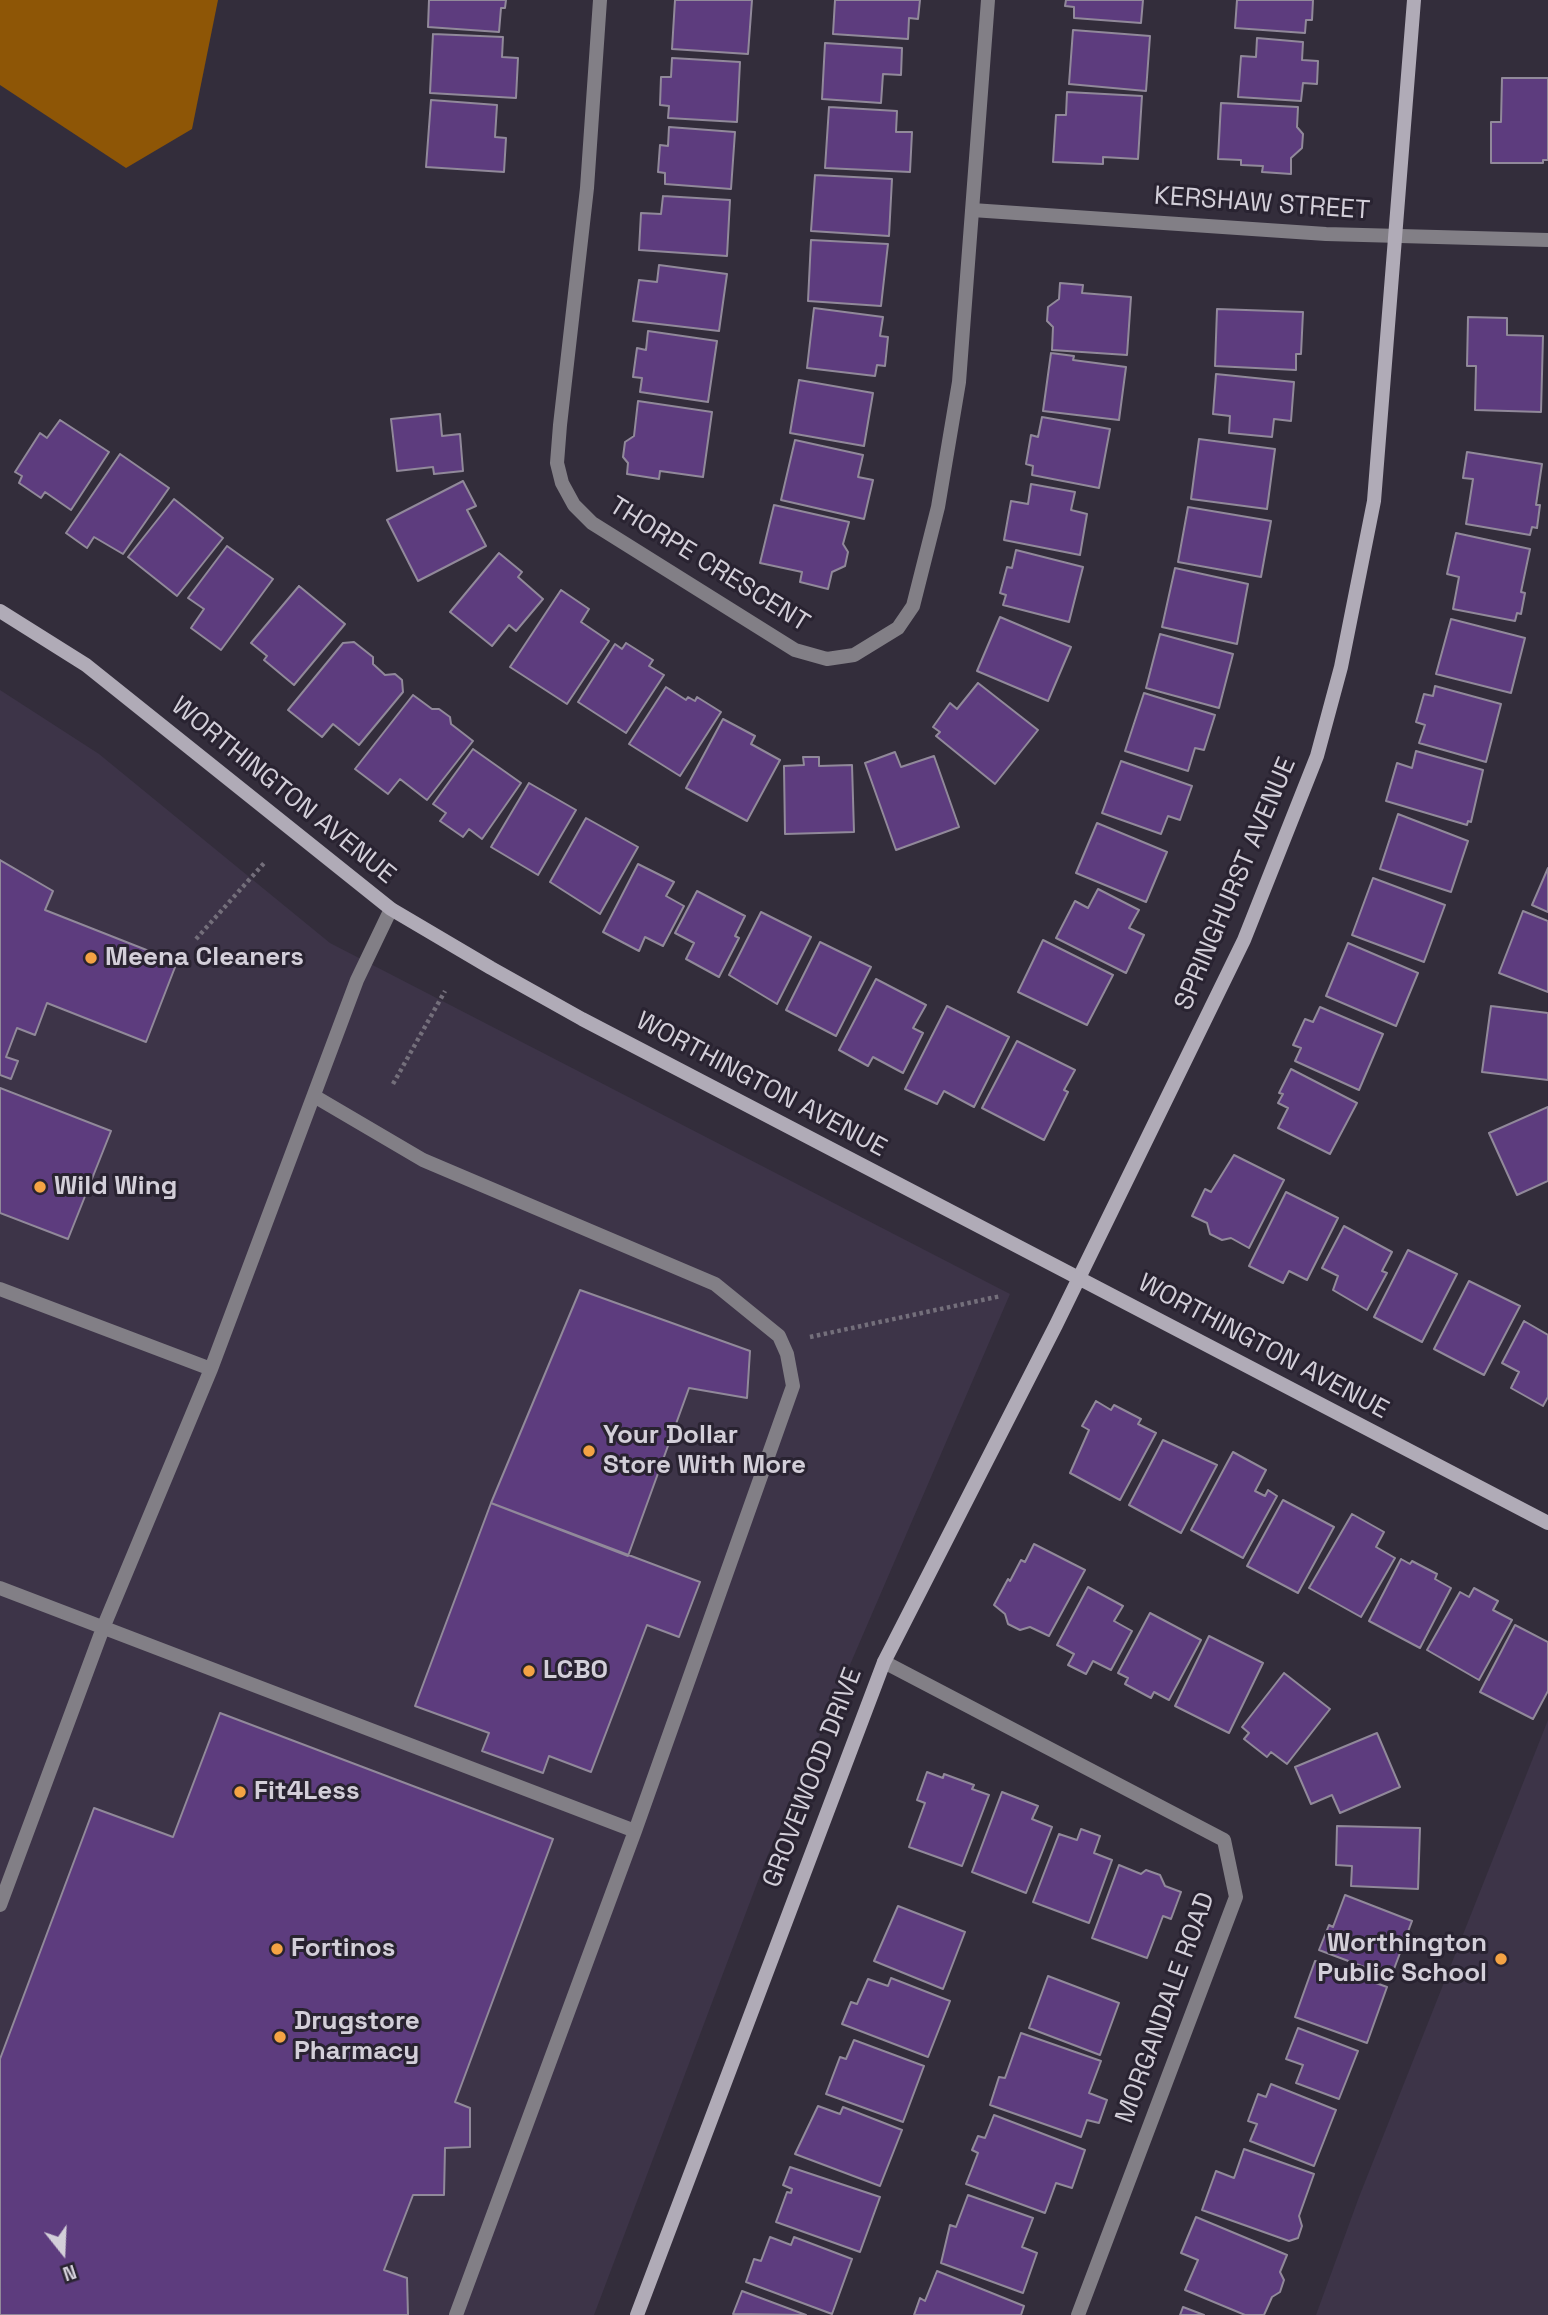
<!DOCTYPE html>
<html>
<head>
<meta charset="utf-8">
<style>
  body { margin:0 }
  #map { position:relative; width:1548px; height:2315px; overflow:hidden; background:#332d3b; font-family:"Space Grotesk",sans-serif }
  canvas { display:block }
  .north { position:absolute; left:28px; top:2217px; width:70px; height:70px; -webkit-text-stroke:5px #292331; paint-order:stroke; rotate:162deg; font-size:19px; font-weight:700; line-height:28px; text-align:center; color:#d3cfd9 }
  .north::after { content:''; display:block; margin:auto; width:24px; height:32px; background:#d3cfd9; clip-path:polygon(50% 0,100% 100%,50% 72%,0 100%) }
</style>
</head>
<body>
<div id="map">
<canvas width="1548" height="2315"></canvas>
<div class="north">N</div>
</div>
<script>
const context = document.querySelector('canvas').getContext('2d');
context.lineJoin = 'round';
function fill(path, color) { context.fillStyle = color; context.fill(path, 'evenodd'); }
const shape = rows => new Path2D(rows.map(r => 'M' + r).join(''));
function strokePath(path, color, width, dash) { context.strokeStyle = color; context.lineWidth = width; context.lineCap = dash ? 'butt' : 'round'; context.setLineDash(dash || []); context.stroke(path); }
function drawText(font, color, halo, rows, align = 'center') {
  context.font = font + ' "Space Grotesk",sans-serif'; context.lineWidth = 6; context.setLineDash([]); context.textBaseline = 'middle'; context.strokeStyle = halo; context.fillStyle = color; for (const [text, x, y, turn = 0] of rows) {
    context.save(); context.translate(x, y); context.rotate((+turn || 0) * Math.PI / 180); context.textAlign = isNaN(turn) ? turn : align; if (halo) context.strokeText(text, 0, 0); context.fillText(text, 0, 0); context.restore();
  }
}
const built = shape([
  [0,690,99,754,330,943,1010,1294,767,1857,594,2315,0,2315],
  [1548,1720,1548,2315,1316,2315,1359,2197]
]);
const water = shape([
  [0,0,218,0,192,129,126,168,0,85]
]);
const building = shape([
  [429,0,506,0,505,8,501,8,499,32,428,27,429,0],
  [675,0,752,0,748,54,672,49,675,0],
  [835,0,920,0,918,19,909,18,908,39,833,34,835,0],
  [1066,0,1143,0,1141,23,1074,18,1074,7,1065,6,1066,0],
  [1237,0,1313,0,1312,20,1306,20,1305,33,1235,28,1237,0],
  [1073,30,1150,36,1146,91,1069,84,1073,30],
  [433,34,503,37,502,57,518,58,516,98,430,93,433,34],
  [1257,38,1303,42,1302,60,1318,61,1317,84,1303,83,1301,101,1238,97,1241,56,1256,57,1257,38],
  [825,43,902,48,901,75,883,74,881,103,822,99,825,43],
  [672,58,740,62,737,122,668,118,669,106,660,105,661,77,671,77,672,58],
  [1502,78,1548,78,1548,160,1543,160,1543,163,1491,163,1491,122,1501,122,1502,78],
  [1067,92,1142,96,1138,159,1103,157,1103,164,1053,162,1056,115,1066,115,1067,92],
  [431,100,497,105,495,137,506,138,504,172,426,167,431,100],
  [1221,103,1298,107,1297,127,1303,134,1302,148,1291,158,1291,174,1262,172,1263,166,1241,165,1241,160,1218,159,1221,103],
  [829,107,897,111,896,132,912,132,910,172,825,168,829,107],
  [669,127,735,132,731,189,665,184,665,173,658,172,660,145,668,146,669,127],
  [815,175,892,179,889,236,811,231,815,175],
  [663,196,730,200,727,256,639,250,641,213,661,214,663,196],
  [811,240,888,244,881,306,808,301,811,240],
  [659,265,727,274,719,331,633,321,639,280,657,282,659,265],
  [1060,283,1083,285,1082,293,1131,297,1127,355,1052,350,1053,327,1047,321,1048,307,1059,299,1060,283],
  [814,308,883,317,880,336,888,337,885,366,877,365,875,376,807,368,814,308],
  [1217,309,1303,312,1301,354,1296,354,1296,370,1215,366,1217,309],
  [1468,317,1507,318,1507,335,1543,336,1541,412,1475,410,1476,366,1467,366,1468,317],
  [648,331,717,341,708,402,640,392,642,378,633,377,637,348,646,350,648,331],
  [1051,353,1074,356,1073,360,1126,367,1119,420,1043,411,1051,353],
  [1216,374,1294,382,1291,421,1274,419,1272,437,1229,433,1230,416,1213,414,1216,374],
  [799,380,873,393,864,446,790,433,799,380],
  [638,401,712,412,703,477,660,471,659,479,627,474,628,463,623,457,625,442,634,436,638,401],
  [440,414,442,436,460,434,463,471,434,474,433,467,397,471,391,419,440,414],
  [1042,417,1110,429,1099,488,1032,475,1033,466,1026,464,1031,435,1038,437,1042,417],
  [60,420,109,452,71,510,45,492,41,498,19,483,22,476,15,472,40,433,47,438,60,420],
  [1199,439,1275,449,1267,509,1191,499,1199,439],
  [795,440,863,455,858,477,873,480,864,519,781,500,795,440],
  [1467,452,1542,464,1536,505,1540,505,1537,528,1532,527,1530,535,1466,524,1473,479,1463,478,1467,452],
  [120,454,169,488,123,554,94,537,87,548,66,533,120,454],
  [463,481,476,506,467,510,486,546,418,581,387,520,463,481],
  [1031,484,1075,492,1071,510,1087,514,1080,555,1004,540,1011,501,1028,504,1031,484],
  [174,499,223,538,177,596,128,557,174,499],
  [774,505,849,522,843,544,848,552,845,566,832,572,828,589,800,582,802,572,760,563,774,505],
  [1188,507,1271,521,1261,577,1178,562,1188,507],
  [1456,533,1530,549,1521,592,1525,593,1521,614,1517,613,1515,621,1453,609,1459,577,1447,574,1456,533],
  [227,546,273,579,221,650,191,628,204,609,188,598,227,546],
  [1016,550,1083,567,1069,622,1003,605,1006,595,1000,593,1007,567,1012,568,1016,550],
  [499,553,522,572,518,577,543,599,516,631,509,625,492,646,450,612,499,553],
  [1175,568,1248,584,1237,644,1162,627,1175,568],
  [299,586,345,624,294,685,264,660,267,656,251,643,299,586],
  [561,590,589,609,581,622,609,641,567,704,510,667,561,590],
  [1000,617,1071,647,1048,701,977,671,1000,617],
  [1451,619,1525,638,1511,693,1436,674,1451,619],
  [1160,634,1233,654,1219,708,1146,688,1160,634],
  [354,642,373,657,373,664,385,675,395,674,402,680,403,692,359,745,333,724,322,737,288,710,343,643,354,642],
  [626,643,653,660,649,666,664,675,626,733,578,702,615,644,622,649,626,643],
  [978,683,1038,730,995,784,936,736,940,732,933,727,950,703,957,709,978,683],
  [1435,686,1501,704,1486,762,1419,743,1425,725,1416,722,1424,694,1433,696,1435,686],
  [666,687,686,700,688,697,695,701,697,697,721,712,680,776,629,744,666,687],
  [1144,693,1215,715,1204,750,1195,748,1188,771,1125,751,1144,693],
  [413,695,432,709,439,709,450,717,451,724,473,741,427,800,400,779,388,794,355,769,413,695],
  [723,719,755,736,751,744,780,760,747,821,686,788,723,719],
  [473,749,521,783,482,839,469,829,463,837,440,821,446,813,433,804,473,749],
  [1416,751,1483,770,1471,822,1468,821,1467,825,1386,801,1397,763,1412,768,1416,751],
  [895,752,901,767,934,756,959,827,896,850,865,763,895,752],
  [803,757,819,757,819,766,852,765,854,832,785,834,784,766,804,765,803,757],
  [1121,761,1192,786,1180,820,1168,816,1161,834,1102,813,1121,761],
  [529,783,576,810,538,875,491,847,529,783],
  [1398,814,1468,841,1451,892,1380,869,1398,814],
  [586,818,638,847,600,914,550,882,586,818],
  [1097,823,1167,852,1146,902,1076,873,1097,823],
  [0,860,53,891,45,910,177,962,146,1042,47,1003,35,1035,17,1028,6,1057,18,1061,11,1079,0,1075,0,860],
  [638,864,674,882,666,896,684,906,663,946,645,937,639,951,603,932,638,864],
  [1548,868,1548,912,1532,905,1548,868],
  [1373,878,1445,905,1424,962,1352,935,1373,878],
  [1098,889,1139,910,1129,928,1144,935,1126,973,1056,938,1075,901,1088,908,1098,889],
  [697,891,745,916,735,936,739,938,719,977,686,959,694,943,675,933,697,891],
  [1523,911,1548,921,1548,992,1499,973,1523,911],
  [761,912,811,937,777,1004,729,975,761,912],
  [1043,940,1113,975,1087,1025,1018,992,1043,940],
  [820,942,871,967,836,1036,786,1010,820,942],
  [1348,943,1418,973,1396,1026,1326,996,1348,943],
  [876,979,926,1005,913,1028,923,1033,903,1073,873,1057,868,1066,839,1050,876,979],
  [947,1006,1009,1037,974,1107,944,1091,937,1104,905,1089,947,1006],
  [1491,1006,1548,1013,1548,1080,1482,1072,1491,1006],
  [1320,1007,1383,1034,1359,1090,1295,1061,1301,1048,1293,1045,1305,1019,1313,1022,1320,1007],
  [1017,1041,1075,1070,1064,1090,1068,1092,1044,1140,982,1108,1017,1041],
  [1291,1069,1357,1103,1330,1154,1278,1128,1288,1108,1278,1103,1283,1094,1279,1093,1291,1069],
  [0,1088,111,1131,68,1239,0,1213,0,1088],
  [1548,1107,1548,1181,1517,1195,1489,1133,1548,1107],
  [1234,1155,1284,1180,1249,1248,1231,1238,1222,1240,1210,1234,1207,1223,1192,1216,1205,1189,1211,1192,1234,1155],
  [1286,1192,1338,1218,1307,1280,1289,1271,1283,1283,1249,1266,1286,1192],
  [1344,1226,1392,1252,1382,1271,1387,1273,1367,1310,1333,1290,1338,1276,1322,1268,1344,1226],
  [1408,1250,1457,1274,1422,1342,1374,1317,1408,1250],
  [1469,1281,1520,1306,1484,1375,1434,1349,1469,1281],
  [580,1290,750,1351,747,1398,689,1388,628,1556,491,1503,580,1290],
  [1524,1321,1548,1335,1548,1397,1543,1406,1511,1388,1519,1372,1502,1363,1524,1321],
  [1096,1401,1111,1410,1114,1405,1141,1419,1138,1424,1156,1433,1120,1500,1070,1473,1089,1430,1082,1426,1096,1401],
  [1163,1440,1217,1465,1181,1533,1129,1505,1163,1440],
  [1233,1452,1266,1470,1255,1491,1265,1496,1268,1490,1277,1496,1243,1558,1191,1530,1233,1452],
  [1283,1500,1334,1527,1298,1593,1247,1566,1283,1500],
  [491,1503,700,1582,679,1637,647,1625,591,1772,549,1756,543,1773,482,1751,489,1733,415,1706,491,1503],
  [1352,1514,1384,1532,1376,1547,1395,1558,1361,1617,1309,1588,1352,1514],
  [1034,1544,1085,1570,1049,1636,1030,1627,1020,1630,1008,1624,1005,1614,994,1605,1008,1579,1010,1581,1021,1560,1025,1562,1034,1544],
  [1401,1559,1410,1564,1412,1561,1437,1574,1435,1579,1451,1588,1420,1648,1369,1621,1401,1559],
  [1088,1587,1123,1606,1114,1621,1132,1631,1111,1670,1093,1661,1086,1674,1068,1665,1074,1654,1057,1645,1088,1587],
  [1474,1588,1498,1601,1493,1610,1512,1620,1479,1680,1427,1650,1460,1592,1469,1597,1474,1588],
  [1150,1613,1201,1640,1169,1700,1154,1692,1151,1698,1125,1684,1128,1678,1118,1673,1150,1613],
  [1515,1625,1548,1642,1548,1691,1533,1719,1480,1692,1515,1625],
  [1209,1636,1263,1663,1229,1733,1175,1706,1209,1636],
  [1284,1673,1330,1709,1287,1764,1271,1752,1267,1757,1244,1739,1249,1733,1242,1727,1284,1673],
  [220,1713,553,1839,455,2102,470,2108,470,2147,445,2148,444,2195,413,2195,384,2270,407,2278,408,2315,0,2315,0,2059,94,1808,173,1837,220,1713],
  [1377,1733,1400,1787,1340,1813,1332,1795,1311,1804,1295,1767,1377,1733],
  [927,1772,943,1778,944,1774,974,1785,972,1789,989,1795,962,1866,909,1847,925,1803,917,1800,927,1772],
  [1002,1792,1038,1806,1032,1819,1052,1827,1026,1893,972,1872,1002,1792],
  [1337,1826,1420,1828,1418,1889,1351,1886,1352,1866,1336,1865,1337,1826],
  [1081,1829,1100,1836,1094,1853,1112,1860,1089,1923,1033,1902,1059,1834,1077,1840,1081,1829],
  [1119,1865,1141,1874,1146,1870,1160,1875,1165,1886,1181,1892,1171,1919,1163,1916,1147,1958,1092,1938,1119,1865],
  [1345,1895,1412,1921,1391,1977,1319,1950,1329,1925,1333,1927,1345,1895],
  [898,1906,965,1932,943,1989,874,1961,898,1906],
  [1315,1961,1387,1987,1367,2043,1295,2017,1315,1961],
  [1048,1976,1119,2003,1100,2055,1029,2028,1048,1976],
  [891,1978,950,2001,928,2057,842,2024,851,2002,857,2004,868,1979,888,1986,891,1978],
  [1298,2028,1358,2051,1339,2099,1296,2083,1303,2065,1286,2059,1298,2028],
  [1021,2033,1101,2061,1089,2093,1107,2100,1099,2123,1087,2120,1081,2137,990,2105,999,2077,1005,2078,1021,2033],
  [854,2040,924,2066,903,2122,826,2094,840,2057,846,2059,854,2040],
  [1271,2084,1336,2110,1314,2166,1250,2141,1257,2124,1248,2121,1258,2094,1266,2097,1271,2084],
  [818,2106,840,2114,843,2107,902,2130,880,2186,795,2154,818,2106],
  [994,2115,1085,2150,1072,2188,1056,2183,1045,2213,966,2184,978,2153,972,2150,978,2136,985,2138,994,2115],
  [1244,2149,1314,2174,1299,2216,1302,2226,1298,2238,1289,2241,1202,2210,1216,2171,1234,2178,1244,2149],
  [790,2167,880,2197,860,2252,776,2222,787,2192,791,2193,792,2189,783,2185,790,2167],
  [968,2195,1033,2218,1022,2247,1037,2253,1023,2293,941,2263,950,2225,956,2227,968,2195],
  [1196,2217,1287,2255,1280,2272,1284,2280,1280,2292,1272,2297,1264,2315,1245,2315,1185,2290,1198,2260,1181,2253,1196,2217],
  [770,2237,791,2245,794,2237,852,2259,832,2314,746,2282,754,2259,761,2261,770,2237],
  [937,2271,1024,2306,1021,2315,914,2315,920,2298,925,2301,937,2271],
  [742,2291,806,2315,733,2314,742,2291],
  [1183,2307,1204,2315,1180,2315,1183,2307]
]);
const path = shape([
  [196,939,266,861],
  [393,1084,445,991],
  [810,1337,1001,1296]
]);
const lane = shape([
  [314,1096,423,1160,715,1284,779,1336,787,1354,793,1386,635,1831,456,2315],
  [0,1289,211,1369],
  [0,1588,635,1831],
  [0,1905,103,1628,211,1369,357,980,391,909]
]);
const street = shape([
  [600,0,587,188,560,425,557,463,562,483,574,505,592,523,795,650,827,659,854,655,898,628,913,606,938,507,959,382,988,0],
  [972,210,1326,234,1548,240],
  [884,1662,1224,1840,1236,1897,1078,2315]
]);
const secondary = shape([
  [0,611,86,665,391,909,491,968,582,1019,1548,1523],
  [637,2315,884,1662,1056,1325,1244,940,1317,756,1341,667,1374,501,1414,0]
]);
const markers = [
  [91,958,7,"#f4a344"],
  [40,1187,7,"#f4a344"],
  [589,1451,7,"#f4a344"],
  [529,1671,7,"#f4a344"],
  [240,1792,7,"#f4a344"],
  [277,1949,7,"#f4a344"],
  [1501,1959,7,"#f4a344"],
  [280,2037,7,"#f4a344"]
];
const streetNames = [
  ["KERSHAW STREET",1262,204,4],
  ["THORPE CRESCENT",709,565,32],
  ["WORTHINGTON AVENUE",283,791,39],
  ["SPRINGHURST AVENUE",1236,884,-67],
  ["WORTHINGTON AVENUE",761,1085,28],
  ["WORTHINGTON AVENUE",1263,1347,28],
  ["GROVEWOOD DRIVE",813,1778,-69],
  ["MORGANDALE ROAD",1166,2008,-70]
];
const poiNames = [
  ["Meena Cleaners",105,958],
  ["Wild Wing",54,1187],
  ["Your Dollar",603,1436],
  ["Store With More",603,1466],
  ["LCBO",543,1671],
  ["Fit4Less",254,1792],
  ["Worthington",1487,1944,"right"],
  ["Public School",1487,1974,"right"],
  ["Fortinos",291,1949],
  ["Drugstore",294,2022],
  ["Pharmacy",294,2052]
];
fill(built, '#3d3448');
fill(water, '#8e5606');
fill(building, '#5d3c7e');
strokePath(building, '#91899a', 2);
strokePath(path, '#746f7b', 4.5, [3.5, 3.5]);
strokePath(lane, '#827f86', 14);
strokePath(street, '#827f86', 14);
strokePath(secondary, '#b0abb7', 14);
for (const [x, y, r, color] of markers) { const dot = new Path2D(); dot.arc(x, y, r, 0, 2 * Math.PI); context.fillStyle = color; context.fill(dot); strokePath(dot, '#292331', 2.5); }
drawText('26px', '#d3cfd9', '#292331', streetNames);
drawText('bold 26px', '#d3cfd9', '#292331', poiNames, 'left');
</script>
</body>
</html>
